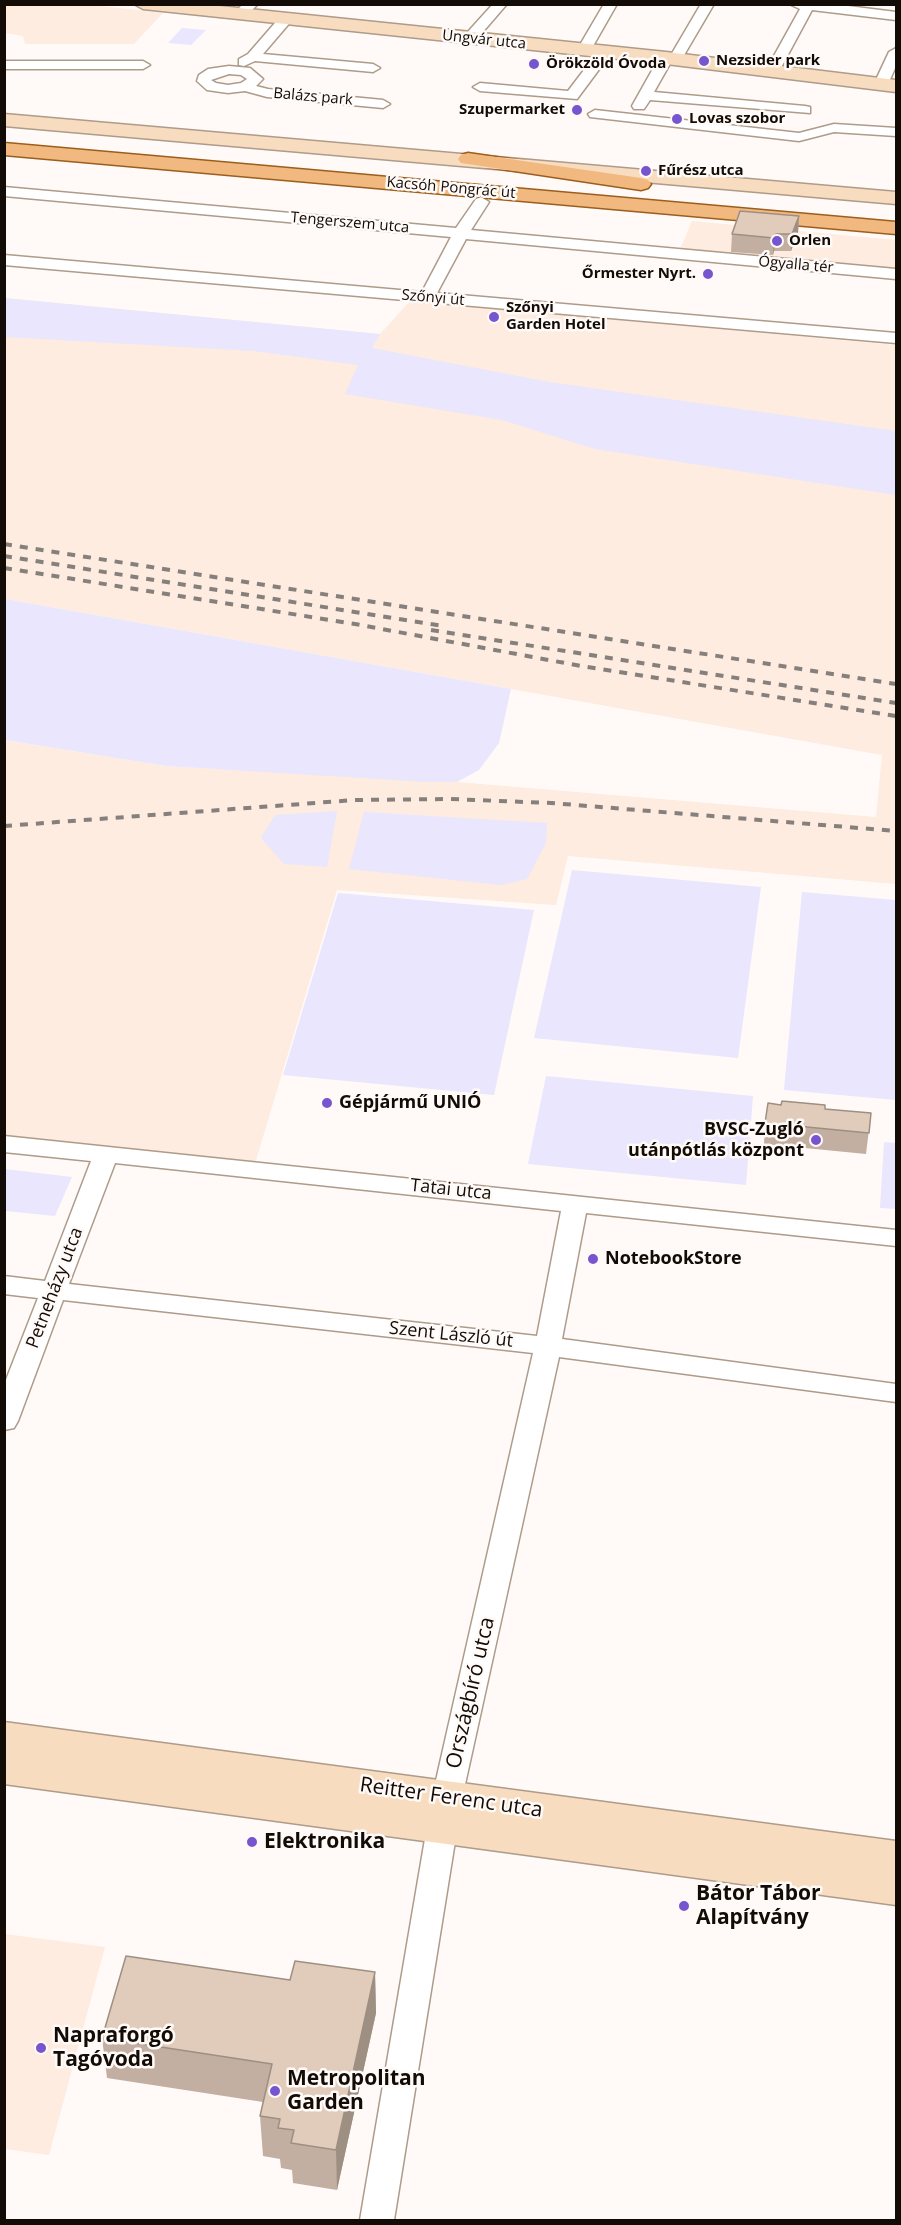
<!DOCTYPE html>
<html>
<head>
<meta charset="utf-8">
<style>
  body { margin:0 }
  #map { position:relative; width:901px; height:2225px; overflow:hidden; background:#fffaf7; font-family:"Open Sans",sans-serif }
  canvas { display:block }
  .frame { position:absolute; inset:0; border:6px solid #120b06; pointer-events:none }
</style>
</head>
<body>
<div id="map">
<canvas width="901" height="2225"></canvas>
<div class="frame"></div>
</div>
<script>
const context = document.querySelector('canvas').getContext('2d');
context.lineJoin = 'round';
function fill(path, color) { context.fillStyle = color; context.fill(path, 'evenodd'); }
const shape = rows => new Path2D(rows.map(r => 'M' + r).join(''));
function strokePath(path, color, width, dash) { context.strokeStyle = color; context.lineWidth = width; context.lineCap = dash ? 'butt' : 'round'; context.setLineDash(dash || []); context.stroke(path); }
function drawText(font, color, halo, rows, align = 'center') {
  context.font = font + ' "Open Sans",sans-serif'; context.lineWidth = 5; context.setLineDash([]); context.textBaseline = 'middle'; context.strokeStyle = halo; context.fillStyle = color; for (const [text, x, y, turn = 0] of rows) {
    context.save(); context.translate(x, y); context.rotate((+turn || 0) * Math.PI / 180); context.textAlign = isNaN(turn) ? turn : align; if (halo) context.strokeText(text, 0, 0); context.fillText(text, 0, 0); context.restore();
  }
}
const built = shape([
  [83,4,163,13,134,44,25,44,23,36,5,33,5,5],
  [692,221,896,240,896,273,679,252],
  [5,298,380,334,410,301,896,345,896,884,568,856,556,905,337,890,251,1177,5,1152,4,740,166,766,457,782,876,817,882,755,5,599],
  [5,1934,105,1947,49,2155,5,2149]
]);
const green = shape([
  [182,28,206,30,191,45,168,43],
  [4,298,380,334,372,348,549,382,896,431,896,495,595,449,502,420,345,394,358,365,254,351,5,337],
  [5,599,511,689,499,743,479,770,457,782,427,782,166,766,5,740],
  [337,811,327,867,284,864,261,838,275,815],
  [364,812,547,823,546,843,527,879,501,885,349,869],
  [572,870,761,887,738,1058,534,1038],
  [802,892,896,900,896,1100,784,1090],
  [338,893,534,910,494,1095,283,1075],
  [546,1076,753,1096,746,1185,528,1164],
  [884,1142,896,1143,896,1209,880,1208],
  [5,1169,72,1177,55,1216,5,1211]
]);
const street = shape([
  [243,4,258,4,244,18,234,18,232,15,243,4],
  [493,4,507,4,475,41,465,41,465,35,493,4],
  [604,4,617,4,589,53,579,53,577,50,604,4],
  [701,4,714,4,680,62,671,62,654,92,805,106,810,107,810,113,650,100,644,109,634,109,632,106,659,58,661,55,671,55,701,4],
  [789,4,832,4,896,12,896,20,812,10,777,75,767,75,765,72,800,9,789,4],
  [286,15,293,19,263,54,373,64,380,68,373,72,255,61,244,66,239,65,239,59,248,54,281,16,286,15],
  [605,48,612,52,577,99,480,91,473,87,480,83,568,91,600,49,605,48],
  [896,48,896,66,888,84,881,88,876,87,874,84,889,52,896,48],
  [4,61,143,61,150,65,143,69,4,69,4,61],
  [229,66,250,68,263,79,256,86,268,89,383,100,390,104,383,108,267,97,245,91,228,93,207,90,197,81,199,75,208,69,229,66],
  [229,74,241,75,247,79,241,83,228,85,216,83,211,80,229,74],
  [595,110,799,133,834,124,896,128,896,136,834,132,799,141,590,117,588,114,595,110],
  [4,187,456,228,476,199,481,197,489,202,471,230,896,269,896,279,466,239,437,293,896,333,896,343,4,265,4,255,422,292,451,237,4,196,4,187],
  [4,1136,896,1230,896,1246,586,1213,562,1339,896,1384,896,1402,559,1357,462,1798,394,2220,360,2220,432,1798,533,1353,63,1300,18,1421,14,1428,4,1430,4,1385,38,1298,4,1294,4,1276,45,1281,91,1161,4,1152,4,1136],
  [115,1163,561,1211,537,1336,69,1284,115,1163]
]);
const secondary = shape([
  [134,4,200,4,666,52,896,80,896,92,666,64,143,9,134,4],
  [4,114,896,192,896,204,4,126,4,114],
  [4,1722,896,1841,896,1905,4,1784,4,1722]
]);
const primary = shape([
  [4,143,896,222,896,234,4,155,4,143],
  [468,153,641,178,648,180,651,184,648,188,641,190,461,163,458,159,461,155,468,153]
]);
const rail = shape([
  [4,544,896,684],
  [4,556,443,626],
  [4,568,355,624,581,666,896,716],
  [431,630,896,703],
  [4,826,355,800,450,799,551,803,896,831]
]);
const wall = shape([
  [799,216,798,233,791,251,774,251,773,255,731,252,732,234],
  [825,1109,871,1113,866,1154,764,1144,765,1123],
  [375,1972,376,2013,337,2190,293,2183,292,2170,281,2168,280,2159,263,2156,260,2116,263,2102,107,2078,102,2038,290,1980]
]);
const shadedWall = shape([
  [799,216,798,233,791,251,792,234],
  [776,234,774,251,773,255,774,238],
  [375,1972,376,2013,337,2190,336,2150]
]);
const building = shape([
  [740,211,799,216,792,234,776,234,774,238,732,234,740,211],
  [782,1101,825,1105,825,1109,871,1113,869,1133,765,1123,768,1103,781,1105,782,1101],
  [126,1956,290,1980,295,1961,375,1972,336,2150,291,2143,294,2130,278,2128,280,2119,260,2116,272,2064,102,2038,126,1956]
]);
const markers = [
  [704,61,6,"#7655ce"],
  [534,64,6,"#7655ce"],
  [577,110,6,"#7655ce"],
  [677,119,6,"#7655ce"],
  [646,171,6,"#7655ce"],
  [777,241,6,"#7655ce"],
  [708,274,6,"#7655ce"],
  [494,317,6,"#7655ce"],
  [327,1103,6,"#7655ce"],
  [816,1140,6,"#7655ce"],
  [593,1259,6,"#7655ce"],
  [252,1842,6,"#7655ce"],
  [684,1906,6,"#7655ce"],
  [41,2048,6,"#7655ce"],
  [275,2091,6,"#7655ce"]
];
const farStreetnames = [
  ["Ungvár utca",484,40,6],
  ["Balázs park",313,97,5],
  ["Kacsóh Pongrác út",451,188,5],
  ["Tengerszem utca",350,223,5],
  ["Ógyalla tér",796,265,5],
  ["Szőnyi út",433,298,5]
];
const farPoinames = [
  ["Nezsider park",716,61],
  ["Örökzöld Óvoda",546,64],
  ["Szupermarket",565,110,"right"],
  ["Lovas szobor",689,119],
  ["Fűrész utca",658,171],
  ["Orlen",789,241],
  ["Őrmester Nyrt.",696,274,"right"],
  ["Szőnyi",506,308],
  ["Garden Hotel",506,325]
];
const poiNames = [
  ["Gépjármű UNIÓ",339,1103],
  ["BVSC-Zugló",804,1130,"right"],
  ["utánpótlás központ",804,1151,"right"],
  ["NotebookStore",605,1259]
];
const streetNames = [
  ["Tatai utca",451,1190,6],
  ["Petneházy utca",55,1288,-69],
  ["Szent László út",451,1335,6]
];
const nearStreetnames = [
  ["Országbíró utca",471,1693,-77],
  ["Reitter Ferenc utca",451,1798,8]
];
const nearPoinames = [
  ["Elektronika",264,1842],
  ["Bátor Tábor",696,1894],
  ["Alapítvány",696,1918],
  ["Napraforgó",53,2036],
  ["Tagóvoda",53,2060],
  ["Metropolitan",287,2079],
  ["Garden",287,2103]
];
fill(built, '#fdecdf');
fill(green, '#e9e6fd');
strokePath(street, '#ae9b8a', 3);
strokePath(secondary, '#ae9b8a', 3);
strokePath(primary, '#9c5e1d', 3);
fill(street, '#fff');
fill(secondary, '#f8dcbf');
fill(primary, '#f1b97f');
strokePath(rail, '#86807c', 4, [8, 8]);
fill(wall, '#c2afa1');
fill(shadedWall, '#9e8f83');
fill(building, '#e1ccbb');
strokePath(building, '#9e8f83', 1.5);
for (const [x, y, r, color] of markers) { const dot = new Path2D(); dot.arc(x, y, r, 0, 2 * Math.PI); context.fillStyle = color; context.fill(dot); strokePath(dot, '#fffaf7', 2); }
drawText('15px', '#120b06', '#fffaf7', farStreetnames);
drawText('bold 15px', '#120b06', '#fffaf7', farPoinames, 'left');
drawText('bold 18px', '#120b06', '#fffaf7', poiNames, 'left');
drawText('18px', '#120b06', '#fffaf7', streetNames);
drawText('21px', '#120b06', '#fffaf7', nearStreetnames);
drawText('bold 21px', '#120b06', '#fffaf7', nearPoinames, 'left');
</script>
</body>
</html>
